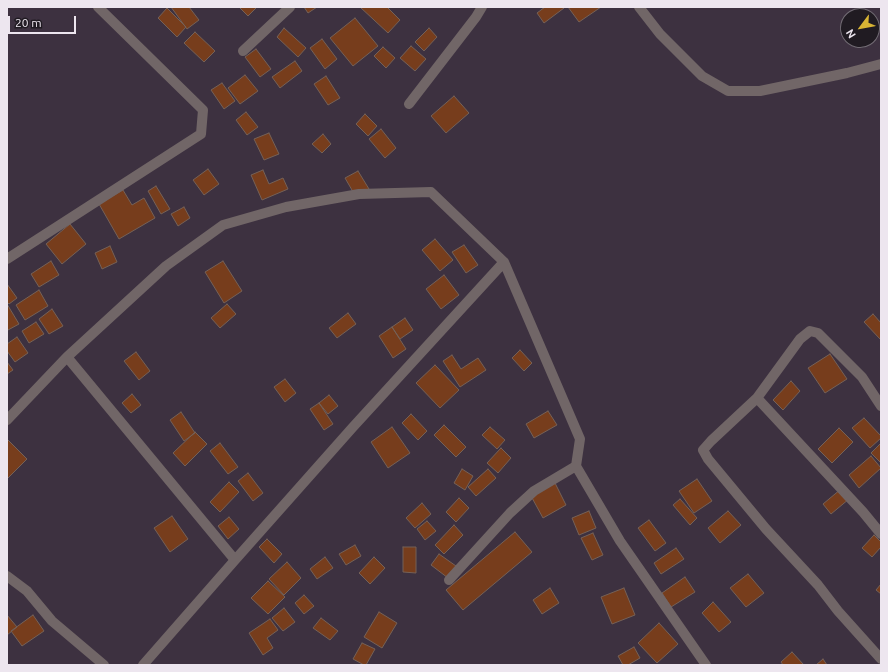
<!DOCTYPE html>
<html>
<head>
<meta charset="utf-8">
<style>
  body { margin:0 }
  #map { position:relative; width:888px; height:672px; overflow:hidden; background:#3d3140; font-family:Ubuntu,sans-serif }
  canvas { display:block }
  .frame { position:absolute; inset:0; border:8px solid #ede6ef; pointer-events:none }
  .north { position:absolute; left:840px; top:8px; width:40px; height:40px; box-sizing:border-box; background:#201b22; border:1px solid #726c74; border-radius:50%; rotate:238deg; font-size:11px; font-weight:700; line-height:16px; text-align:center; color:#ede6ef }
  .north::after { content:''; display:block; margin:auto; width:14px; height:18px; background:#d8b434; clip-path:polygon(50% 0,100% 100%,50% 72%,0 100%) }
  .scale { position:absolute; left:8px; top:16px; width:68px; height:18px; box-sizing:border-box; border:2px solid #ede6ef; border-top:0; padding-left:5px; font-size:12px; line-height:14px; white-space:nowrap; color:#ede6ef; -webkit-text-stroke:3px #201b22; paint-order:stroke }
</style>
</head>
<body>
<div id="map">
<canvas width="888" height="672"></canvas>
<div class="frame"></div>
<div class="north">N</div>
<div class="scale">20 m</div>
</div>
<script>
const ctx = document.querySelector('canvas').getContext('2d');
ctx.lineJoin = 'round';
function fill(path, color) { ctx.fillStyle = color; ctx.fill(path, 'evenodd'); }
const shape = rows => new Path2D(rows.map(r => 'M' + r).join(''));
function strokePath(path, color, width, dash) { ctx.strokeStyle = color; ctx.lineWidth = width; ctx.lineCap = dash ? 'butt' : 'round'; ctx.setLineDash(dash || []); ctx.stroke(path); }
const building = shape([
  [171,7,189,7,199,20,187,29,171,7],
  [239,7,256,7,256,8,248,16,239,7],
  [304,7,317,7,308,13,304,7],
  [360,7,387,7,400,20,388,33,360,7],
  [545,7,563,7,564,8,544,23,537,13,545,7],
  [568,7,601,7,579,22,568,7],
  [167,8,186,27,177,37,158,18,167,8],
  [355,18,378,46,353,66,330,38,355,18],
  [284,28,306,48,298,57,277,37,284,28],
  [429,28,437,37,424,51,415,42,429,28],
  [195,32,215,51,204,62,184,43,195,32],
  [322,39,337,59,325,69,310,48,322,39],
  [411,46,426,59,415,71,400,58,411,46],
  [383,47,395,58,386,68,374,56,383,47],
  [256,49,271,69,260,77,245,57,256,49],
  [295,61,302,71,280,88,272,77,295,61],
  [245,75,258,91,240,104,228,88,245,75],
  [326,76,340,98,328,105,314,84,326,76],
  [222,83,235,101,224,109,211,90,222,83],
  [454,96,469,113,446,133,431,116,454,96],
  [246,112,258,127,247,135,236,120,246,112],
  [365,114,377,126,368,136,356,124,365,114],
  [381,129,396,148,385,158,369,139,381,129],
  [269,133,279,154,264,160,254,139,269,133],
  [323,134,331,144,322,153,312,144,323,134],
  [208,169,219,184,204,195,193,180,208,169],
  [263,170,269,184,283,178,288,189,262,200,251,175,263,170],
  [358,171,369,189,356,197,345,178,358,171],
  [156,186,170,209,161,214,148,191,156,186],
  [123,190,132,205,144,198,155,218,119,239,99,204,123,190],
  [184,207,190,218,178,226,171,214,184,207],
  [70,224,86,244,62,264,46,244,70,224],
  [435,239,453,260,440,271,422,250,435,239],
  [464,245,478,265,466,273,452,252,464,245],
  [110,246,117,262,102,269,95,253,110,246],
  [51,261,59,275,39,287,31,274,51,261],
  [223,261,242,291,224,303,205,272,223,261],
  [444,275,459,295,441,309,426,289,444,275],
  [7,284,17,298,9,304,7,302,7,284],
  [39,290,48,306,25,320,16,305,39,290],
  [7,304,19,324,8,330,7,328,7,304],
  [227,304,236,314,220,328,211,318,227,304],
  [52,309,63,326,49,334,39,319,52,309],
  [348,313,356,324,337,338,329,328,348,313],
  [873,314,881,323,881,338,880,339,864,322,873,314],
  [405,318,413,330,400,339,392,327,405,318],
  [36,322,44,334,29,343,22,331,36,322],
  [392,327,406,349,393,358,379,336,392,327],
  [17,337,28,353,15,362,7,351,7,344,17,337],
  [520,350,532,363,524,371,512,358,520,350],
  [136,352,150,371,139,380,124,361,136,352],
  [830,354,847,379,825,393,808,368,830,354],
  [452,355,461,369,478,358,486,370,460,387,443,361,452,355],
  [7,362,13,370,7,374,7,362],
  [435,365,459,390,440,408,416,383,435,365],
  [285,379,296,393,285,402,274,387,285,379],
  [791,381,800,391,783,410,773,400,791,381],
  [132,394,141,405,131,413,122,403,132,394],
  [329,395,338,406,328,414,319,403,329,395],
  [319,403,333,424,324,430,310,409,319,403],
  [548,411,557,425,534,438,526,424,548,411],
  [181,412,195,433,184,441,170,420,181,412],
  [411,414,427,431,418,440,402,423,411,414],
  [864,418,881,436,881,438,870,448,852,428,864,418],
  [444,425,466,447,456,457,434,435,444,425],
  [392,427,410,453,388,468,371,442,392,427],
  [490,427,505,440,497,449,482,435,490,427],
  [839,428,853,442,832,463,818,449,839,428],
  [195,432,207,444,185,466,173,453,195,432],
  [7,439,27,459,7,479,7,439],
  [220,443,238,467,228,474,210,451,220,443],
  [881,443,881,463,871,453,881,443],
  [501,448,511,458,498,473,487,463,501,448],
  [871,456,881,468,859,488,849,475,871,456],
  [462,469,473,476,465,490,454,483,462,469],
  [488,469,496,478,476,496,468,487,488,469],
  [248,473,263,493,253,501,238,481,248,473],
  [697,479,712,501,694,513,679,491,697,479],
  [229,482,239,492,220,512,210,502,229,482],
  [555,483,566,505,543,518,531,496,555,483],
  [841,489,849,499,831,514,823,504,841,489],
  [459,498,469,508,456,522,446,512,459,498],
  [680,499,697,518,690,525,673,505,680,499],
  [422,503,431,514,415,528,406,518,422,503],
  [589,511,596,528,579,535,572,518,589,511],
  [728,511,741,525,720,543,708,528,728,511],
  [172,516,188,539,170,552,154,528,172,516],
  [229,517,239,529,228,539,218,526,229,517],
  [649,520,666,543,655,551,638,528,649,520],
  [427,521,436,531,425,540,417,529,427,521],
  [454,525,463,535,444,554,435,545,454,525],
  [515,532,532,552,463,610,446,590,515,532],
  [593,533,603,555,592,560,581,538,593,533],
  [874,535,881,542,881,547,872,557,862,548,874,535],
  [267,539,282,554,274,563,259,547,267,539],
  [355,545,361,556,346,565,339,554,355,545],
  [403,547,416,547,416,573,403,572,403,547],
  [676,548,684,559,661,574,654,563,676,548],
  [439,554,456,566,448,578,431,565,439,554],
  [325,557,333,568,317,579,310,569,325,557],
  [374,557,385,568,370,584,359,573,374,557],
  [287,562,301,578,284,595,269,579,287,562],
  [748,574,764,593,746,607,730,588,748,574],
  [685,577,695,592,671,607,662,593,685,577],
  [268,581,285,597,268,614,251,598,268,581],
  [881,584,881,594,876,590,881,584],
  [550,588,559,603,542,614,533,600,550,588],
  [624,588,635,615,612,624,601,597,624,588],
  [304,595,314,606,304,614,295,603,304,595],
  [713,602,731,622,719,632,702,613,713,602],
  [284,608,295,622,283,631,272,618,284,608],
  [379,612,397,623,382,648,364,637,379,612],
  [7,615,17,627,7,635,7,615],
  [33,615,44,631,22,646,11,631,33,615],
  [321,618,338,631,330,640,313,628,321,618],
  [270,619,278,630,267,638,273,648,263,655,249,633,270,619],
  [659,623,678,644,657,663,638,643,659,623],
  [362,643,375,649,366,665,364,665,353,659,362,643],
  [634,647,640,658,628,665,623,665,618,656,634,647],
  [792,652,804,665,783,665,781,662,792,652],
  [823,659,827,665,816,665,823,659]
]);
fill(building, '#773d1c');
strokePath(building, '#756157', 1);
strokePath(shape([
  [639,7,660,34,702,76,728,91,760,91,847,73,881,64],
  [243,51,290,7],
  [409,104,476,17,482,7],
  [7,259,201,134,203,110,98,7],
  [67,357,235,560],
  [757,398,863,512,881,534],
  [881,406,862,377,818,333,810,331,800,339,757,398,711,441,703,450,708,459,766,529,818,585,838,611,881,659],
  [7,420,67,357,166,266,223,225,286,207,359,194,431,192,504,262,580,439,576,466,534,491,510,513,449,580],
  [576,466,620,541,706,665],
  [7,576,27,591,52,621,104,665],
  [143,665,235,560,353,427,504,262]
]), '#716667', 10);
</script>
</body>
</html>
